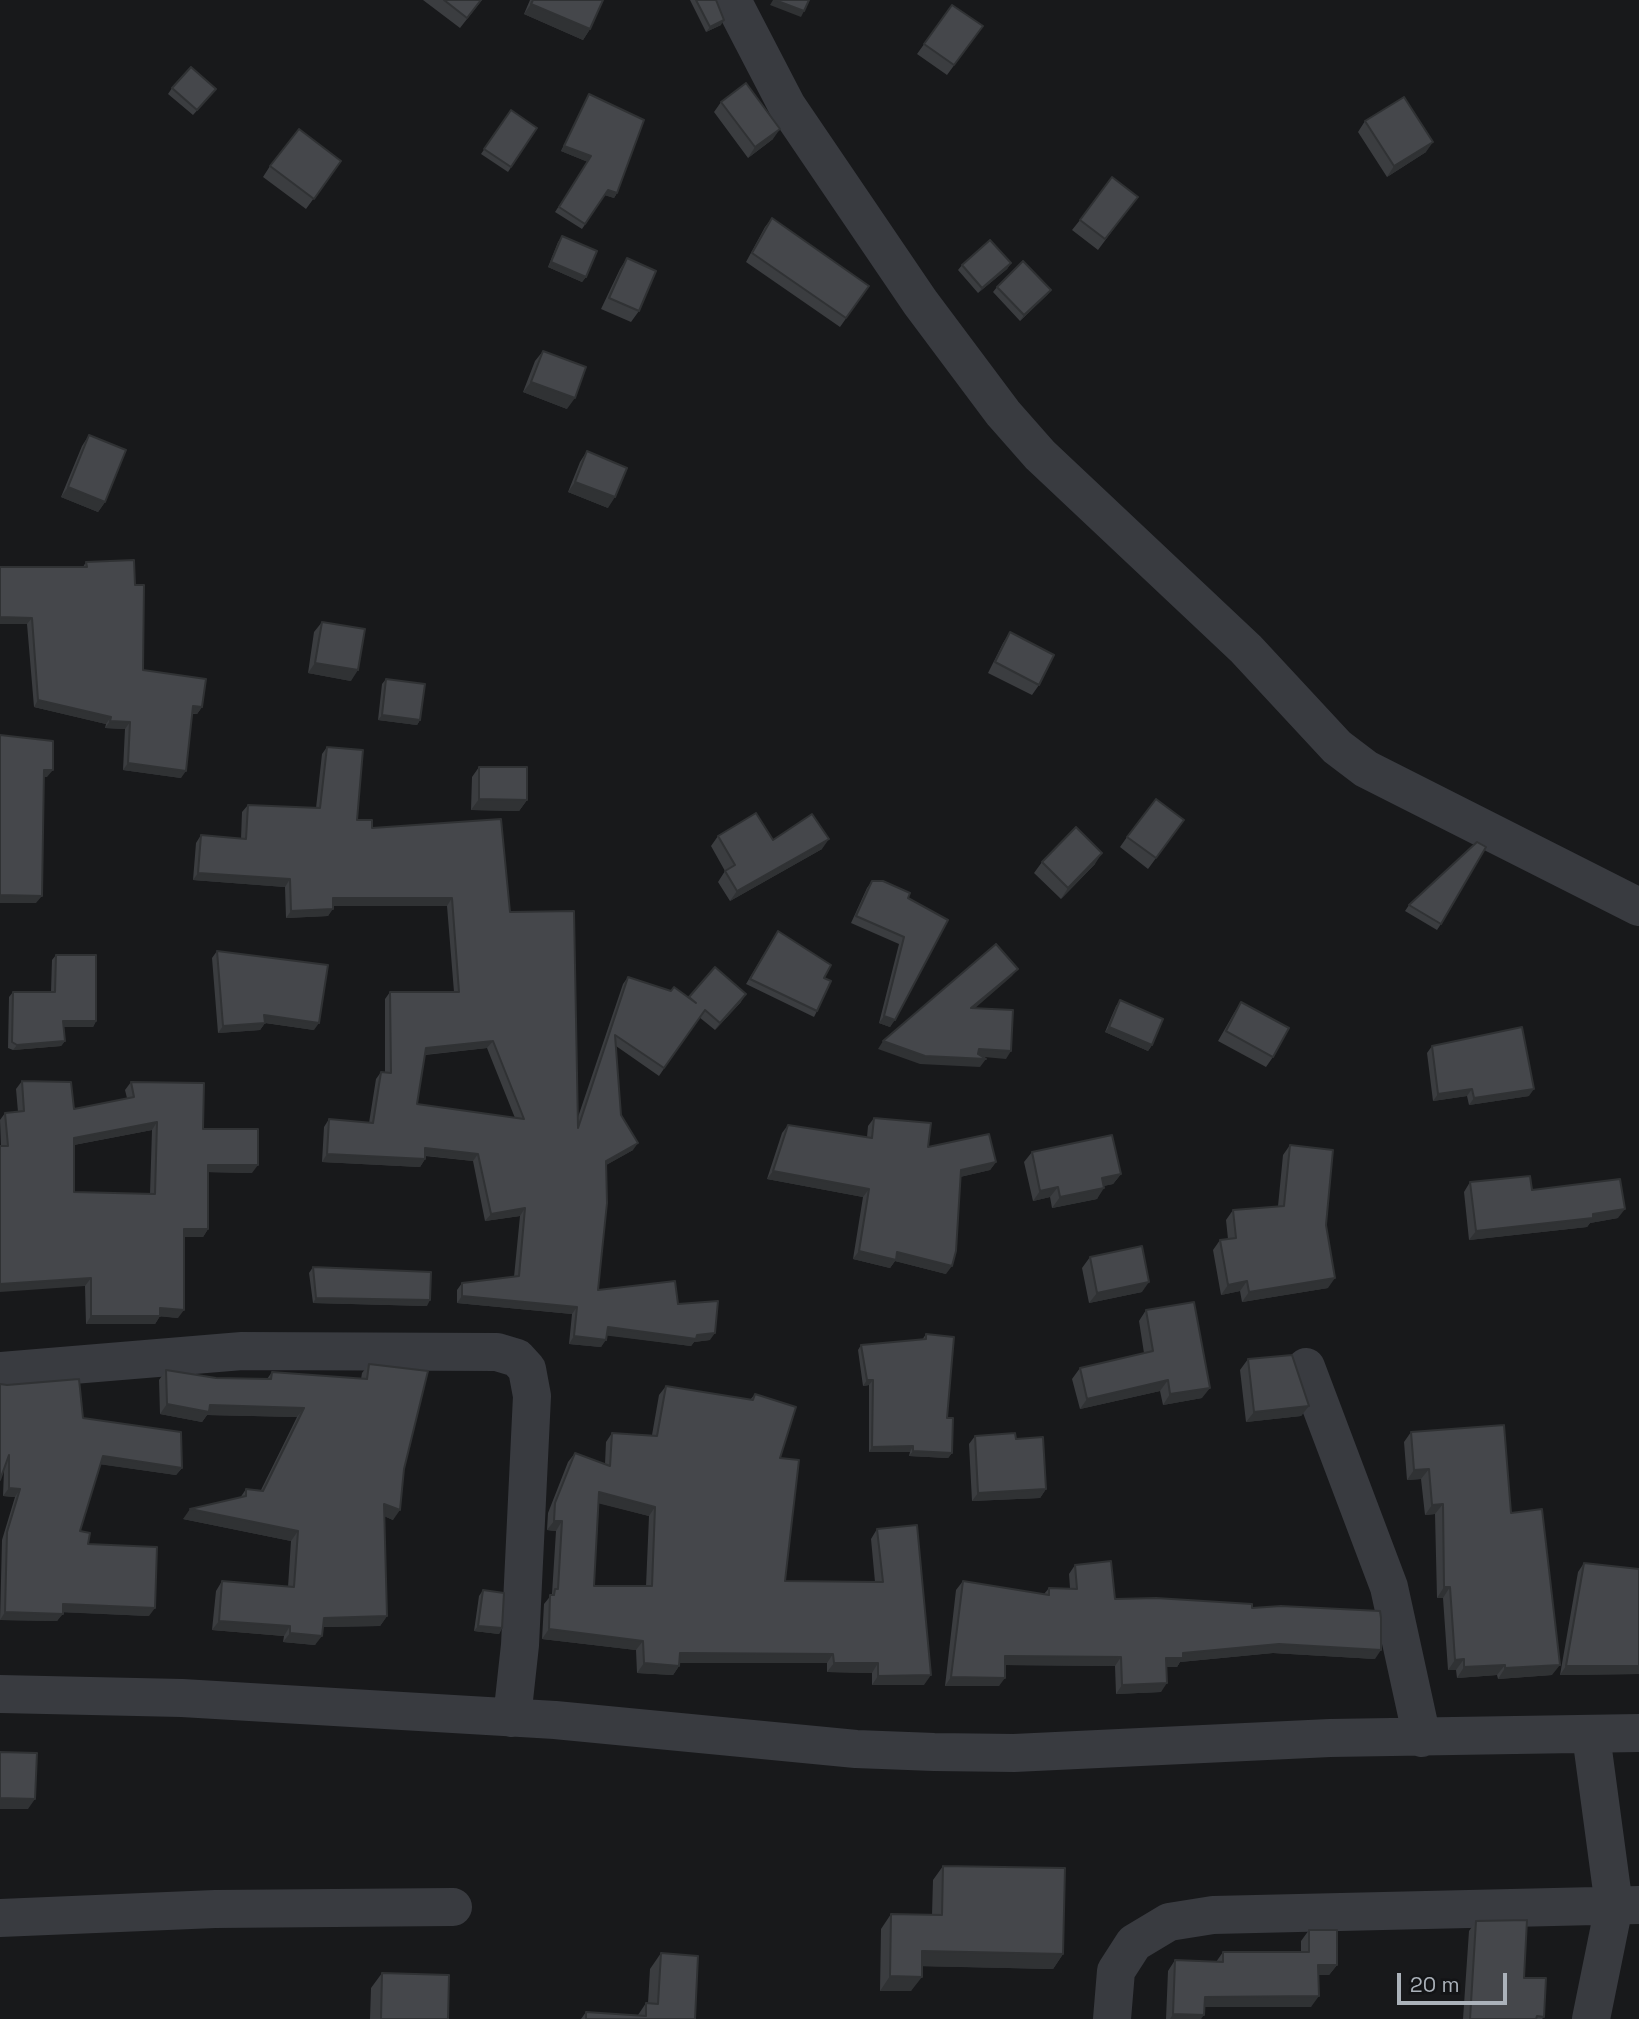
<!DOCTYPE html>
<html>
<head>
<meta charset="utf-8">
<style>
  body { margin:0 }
  #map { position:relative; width:1639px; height:2019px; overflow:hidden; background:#18191b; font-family:"Space Grotesk",sans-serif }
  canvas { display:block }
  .scale { position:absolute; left:1397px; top:1973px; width:110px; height:32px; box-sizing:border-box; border:4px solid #abb2ba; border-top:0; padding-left:9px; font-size:21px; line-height:24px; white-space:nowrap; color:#abb2ba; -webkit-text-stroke:5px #131416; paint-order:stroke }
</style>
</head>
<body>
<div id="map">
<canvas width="1639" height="2019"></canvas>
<div class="scale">20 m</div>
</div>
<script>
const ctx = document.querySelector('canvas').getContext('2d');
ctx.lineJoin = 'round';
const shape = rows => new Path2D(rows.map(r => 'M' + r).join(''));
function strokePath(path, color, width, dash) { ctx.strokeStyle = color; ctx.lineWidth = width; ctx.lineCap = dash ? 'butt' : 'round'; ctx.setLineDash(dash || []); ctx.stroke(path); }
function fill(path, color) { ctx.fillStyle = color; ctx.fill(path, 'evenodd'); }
strokePath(shape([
  [732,0,787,106,920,302,1003,413,1040,455,1246,649,1337,747,1366,769,1639,907],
  [1306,1367,1389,1587,1422,1738],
  [0,1371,242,1351,497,1352,517,1358,527,1369,532,1396,520,1645,512,1718],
  [0,1694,182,1698,555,1720,856,1749,934,1752,1014,1753,1330,1738,1639,1733],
  [0,1918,215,1909,453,1907],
  [1112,2019,1116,1971,1134,1943,1169,1922,1213,1915,1639,1905],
  [1591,2019,1614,1906,1591,1735]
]), '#393b40', 38);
fill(shape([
  [423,0,482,0,460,28],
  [530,0,603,0,590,29,583,40,524,14],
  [690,0,716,0,721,25,706,32],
  [952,5,983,26,947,75,917,54],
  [172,88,212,94,193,115,168,94],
  [589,94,617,193,614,198,605,195,582,229,555,212,588,162,561,151,586,100],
  [721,102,773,139,748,158,714,112],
  [511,110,537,128,508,172,481,154],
  [1365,121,1426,152,1387,177,1358,132],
  [341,161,306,209,263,177,270,166],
  [1130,207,1098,250,1072,230,1080,220],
  [772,218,869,286,840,327,746,262,765,227],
  [562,236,586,277,582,282,548,267,558,242],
  [627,258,639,311,631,322,601,309,620,269],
  [1011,263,1007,269,978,293,958,270,962,265],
  [997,287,1051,290,1047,295,1020,321,993,292],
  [543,351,567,409,523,392,535,361],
  [89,435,105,502,98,512,61,497,82,446],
  [587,451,608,508,568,492,580,462],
  [86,562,135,585,143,670,202,707,197,714,192,714,181,778,123,770,125,729,105,728,106,724,34,707,27,624,0,624,83,567],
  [322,622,351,681,308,673,314,632],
  [1010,632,1039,685,1032,695,988,673,1003,643],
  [386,679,420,720,417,725,378,720,382,684],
  [327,747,357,820,372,828,510,912,577,1120,623,984,628,977,689,997,741,1002,715,1030,699,1017,659,1076,616,1046,621,1115,633,1150,606,1165,598,1290,678,1304,710,1340,694,1342,691,1346,607,1335,601,1347,569,1344,572,1314,457,1303,457,1290,462,1283,514,1277,520,1216,485,1221,473,1161,425,1156,425,1159,420,1167,322,1162,324,1127,329,1119,369,1123,376,1079,381,1072,385,1072,385,999,390,992,454,992,447,906,333,906,328,916,286,918,285,887,193,880,196,843,201,835,241,839,242,812,248,805,316,808,322,754],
  [487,1048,515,1118,417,1104,425,1055],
  [479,767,527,800,519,811,471,810,472,777],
  [1184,820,1148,869,1120,847,1127,837],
  [718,836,773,840,822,849,730,901,718,882,725,871,711,846],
  [1042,862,1095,864,1061,899,1034,873],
  [872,881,948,920,890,1027,879,1023,899,944,851,923,867,888],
  [1409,905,1441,924,1437,930,1405,911],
  [774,937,824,978,817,1011,814,1017,746,984],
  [217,951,314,1030,265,1023,260,1030,218,1033,212,958],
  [56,955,96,1021,93,1027,64,1027,65,1041,61,1046,13,1050,8,1048,9,997,13,992,51,992,52,960],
  [1120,1000,1152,1045,1148,1051,1105,1032,1116,1006],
  [1241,1002,1273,1057,1266,1067,1218,1041,1234,1013],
  [1432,1046,1529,1096,1469,1105,1467,1096,1433,1101,1427,1053],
  [22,1081,74,1109,127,1098,125,1090,131,1082,203,1129,252,1173,208,1172,208,1229,203,1237,184,1237,178,1318,160,1316,155,1324,86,1324,85,1286,1,1146,0,1120,5,1113,18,1112,16,1089],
  [152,1130,150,1194,74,1192,74,1145],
  [874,1118,928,1147,996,1162,990,1170,960,1177,946,1274,895,1261,890,1268,853,1259,863,1197,767,1179,782,1133,788,1125,867,1137,868,1126],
  [1290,1145,1326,1225,1328,1288,1242,1302,1240,1291,1221,1295,1213,1250,1220,1240,1228,1239,1226,1220,1233,1210,1278,1206,1283,1155],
  [1032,1152,1121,1174,1113,1184,1103,1186,1097,1199,1052,1208,1050,1197,1033,1201,1024,1162],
  [1470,1182,1532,1190,1618,1218,1590,1223,1587,1227,1469,1240,1464,1192],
  [1090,1257,1142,1292,1089,1303,1082,1268],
  [313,1267,427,1306,313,1303,309,1273],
  [1146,1310,1202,1398,1163,1405,1160,1391,1080,1409,1072,1379,1080,1368,1144,1353,1139,1321],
  [926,1334,947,1418,952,1453,948,1458,909,1456,910,1452,869,1452,869,1385,863,1386,858,1350,861,1345,922,1340],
  [1248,1359,1309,1406,1301,1416,1246,1422,1240,1370],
  [369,1364,404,1469,393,1520,384,1516,387,1616,380,1626,323,1627,315,1645,283,1642,284,1636,212,1630,216,1591,222,1581,288,1587,291,1541,183,1519,240,1498,246,1489,261,1490,297,1417,207,1415,202,1422,160,1414,159,1380,166,1370,216,1378,267,1379,272,1372,361,1379,362,1373],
  [0,1384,83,1418,182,1468,176,1475,100,1464,80,1531,88,1544,149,1616,63,1612,57,1621,0,1620,2,1540,15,1497,3,1496,4,1470],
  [666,1386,750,1400,755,1394,780,1458,785,1581,875,1582,871,1539,877,1529,924,1685,872,1685,872,1673,827,1672,827,1663,679,1663,679,1666,673,1675,637,1673,636,1650,542,1639,544,1604,552,1594,556,1531,547,1530,548,1513,568,1462,575,1453,605,1464,606,1442,612,1433,652,1435,659,1395],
  [599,1503,649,1516,646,1586,594,1586],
  [1411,1432,1511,1513,1552,1675,1498,1679,1497,1675,1457,1678,1456,1670,1448,1670,1443,1598,1437,1598,1435,1514,1425,1515,1421,1479,1407,1480,1404,1442],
  [975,1436,1046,1489,1040,1498,972,1501,969,1444],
  [1584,1563,1639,1569,1639,1674,1560,1675,1578,1572],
  [1075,1565,1115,1599,1252,1608,1375,1659,1273,1653,1180,1662,1177,1667,1167,1667,1161,1692,1116,1694,1115,1666,1005,1665,999,1686,945,1686,956,1590,963,1581,1044,1594,1049,1588,1070,1588,1069,1574],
  [483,1590,502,1628,499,1634,474,1631,479,1596],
  [943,1866,1063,1954,1053,1969,922,1966,911,1991,880,1991,881,1929,891,1914,932,1915,933,1880],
  [1476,1921,1524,1978,1544,2017,1542,2019,1463,2019,1469,1931],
  [1309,1930,1337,1965,1329,1975,1318,1975,1311,2007,1204,2007,1201,2019,1166,2019,1168,1971,1175,1960,1216,1962,1223,1952,1301,1952,1301,1941],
  [661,1953,695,2019,581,2019,586,2012,638,2015,646,2003,648,2003,650,1969],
  [382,1973,448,2019,370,2019,371,1988]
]), '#3b3d40');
fill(shape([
  [773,0,775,0,804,11,801,17,770,5],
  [531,4,590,29,583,40,524,14],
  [724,20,721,25,706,32,710,27],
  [780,129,773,139,748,158,755,147],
  [1433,142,1426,152,1387,177,1394,166],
  [564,146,591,156,588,162,561,151],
  [608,190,617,193,614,198,604,195],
  [551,262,586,277,582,282,548,267],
  [1011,263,1007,269,978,293,982,288],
  [1051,290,1047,295,1020,321,1024,315],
  [531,382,575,398,567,409,523,392],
  [575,482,615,497,608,508,568,492],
  [68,487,105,502,98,512,61,497],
  [0,617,32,618,27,624,0,624],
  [315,663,358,670,351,681,308,673],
  [38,700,111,717,106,724,34,707],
  [193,706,202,707,197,714,188,713],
  [382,715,420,720,417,725,378,720],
  [110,721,130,722,125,729,105,728],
  [128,763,186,771,181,778,123,770],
  [44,770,53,770,47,777,39,777],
  [479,799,527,800,519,811,471,810],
  [829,839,822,849,730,901,737,891],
  [1102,853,1095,864,1061,899,1068,888],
  [198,873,290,879,285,887,193,880],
  [0,895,42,896,36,903,0,903],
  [333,898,452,898,447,906,327,906],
  [333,909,328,916,286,918,291,911],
  [1018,969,1012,976,966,1016,971,1008],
  [746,994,741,1002,715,1030,720,1023],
  [264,1015,319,1023,314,1030,259,1022],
  [884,1016,895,1020,890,1027,879,1023],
  [63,1021,96,1021,93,1027,59,1027],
  [265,1023,260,1030,218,1033,223,1026],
  [1109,1027,1152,1045,1148,1051,1105,1032],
  [65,1041,61,1046,13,1050,17,1045],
  [493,1041,487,1048,421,1055,426,1048],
  [883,1041,986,1059,980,1067,920,1064,878,1049],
  [979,1049,1011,1051,1006,1059,973,1056],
  [1472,1089,1467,1096,1433,1101,1438,1094],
  [1534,1089,1529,1096,1469,1105,1474,1098],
  [157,1122,152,1130,68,1146,74,1138],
  [638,1143,633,1150,601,1168,606,1161],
  [425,1148,478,1154,473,1161,420,1155],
  [327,1154,425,1159,420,1167,322,1162],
  [996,1162,990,1170,955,1178,961,1170],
  [208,1165,258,1165,252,1173,202,1172],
  [773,1171,869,1189,863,1197,767,1179],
  [1121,1174,1113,1184,1095,1188,1102,1178],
  [1058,1187,1050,1197,1033,1201,1040,1191],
  [1104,1188,1097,1199,1052,1208,1060,1197],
  [525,1208,520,1216,485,1221,491,1214],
  [1625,1209,1618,1218,1590,1223,1587,1227,1469,1240,1476,1231],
  [184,1229,208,1229,203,1237,178,1237],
  [859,1251,897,1252,952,1266,946,1274,895,1261,890,1268,853,1259],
  [91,1278,85,1286,0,1292,0,1284],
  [1335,1278,1328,1288,1242,1302,1249,1292],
  [1247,1281,1240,1291,1221,1295,1228,1285],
  [1149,1282,1142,1292,1089,1303,1097,1293],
  [462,1296,577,1307,572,1314,457,1303],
  [316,1298,430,1300,427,1306,313,1303],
  [160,1308,184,1310,178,1318,155,1316],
  [91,1316,160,1316,155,1324,86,1324],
  [608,1327,715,1333,710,1340,694,1342,691,1346,602,1335],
  [574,1336,606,1340,601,1347,569,1344],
  [867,1380,873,1380,869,1385,863,1386],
  [1168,1380,1160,1391,1080,1409,1087,1399],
  [1210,1388,1202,1398,1163,1405,1170,1394],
  [167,1404,210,1405,304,1408,297,1417,207,1415,202,1422,160,1414],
  [1309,1406,1301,1416,1246,1422,1254,1412],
  [913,1446,910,1452,869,1452,872,1447],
  [913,1451,952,1453,948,1458,909,1456],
  [103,1456,182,1468,176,1475,98,1464],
  [1429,1469,1421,1479,1407,1480,1414,1470],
  [9,1488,20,1489,15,1497,3,1496],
  [1046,1489,1040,1498,972,1501,978,1493],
  [599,1492,655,1507,649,1516,593,1502],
  [384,1504,400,1510,393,1520,377,1513],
  [1443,1504,1435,1514,1425,1515,1432,1505],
  [190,1509,298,1531,291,1541,183,1519],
  [554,1521,562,1521,556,1531,547,1530],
  [1444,1587,1450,1587,1443,1598,1437,1598],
  [63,1604,155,1608,149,1616,57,1612],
  [5,1612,63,1614,57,1621,0,1620],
  [387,1616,380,1626,317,1627,324,1618],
  [219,1621,290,1626,284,1636,212,1630],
  [478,1626,502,1628,499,1634,474,1631],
  [549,1629,643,1641,636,1650,542,1639],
  [290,1633,322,1636,315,1645,283,1642],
  [1279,1644,1381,1650,1375,1659,1273,1653,1180,1662,1177,1667,1160,1667,1166,1658,1183,1653],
  [680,1653,833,1654,827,1663,674,1663],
  [1005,1656,1121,1657,1115,1666,999,1665],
  [1464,1659,1456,1670,1448,1670,1455,1660],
  [644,1663,679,1666,673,1675,637,1673],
  [834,1663,878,1663,872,1673,827,1672],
  [1505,1665,1497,1675,1457,1678,1464,1667],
  [1560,1665,1552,1675,1498,1679,1505,1668],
  [1566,1666,1639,1666,1639,1674,1560,1675],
  [931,1675,924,1685,872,1685,878,1676],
  [951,1677,1005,1678,999,1686,945,1686],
  [1167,1683,1161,1692,1116,1694,1122,1685],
  [0,1798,35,1799,28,1809,0,1809],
  [922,1951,1063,1954,1053,1969,912,1966],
  [1318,1965,1337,1965,1329,1975,1311,1975],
  [890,1976,922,1977,911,1991,880,1991],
  [1319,1996,1311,2007,1197,2007,1205,1997],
  [1173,2014,1204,2015,1201,2019,1170,2019]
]), '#303234');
const building = shape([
  [444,0,481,0,467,18,444,0],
  [533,0,603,0,590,29,531,4,533,0],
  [696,0,716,0,724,20,710,27,696,0],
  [775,0,809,0,804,11,775,0],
  [952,5,983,26,954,65,924,44,952,5],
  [191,67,216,89,197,110,172,88,191,67],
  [746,83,780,129,755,147,721,102,746,83],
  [589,94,644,120,617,193,608,190,585,224,559,207,591,156,564,146,589,94],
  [1404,97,1433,142,1394,166,1365,121,1404,97],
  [511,110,537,128,511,167,484,149,511,110],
  [299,129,341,161,314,199,270,166,299,129],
  [1112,177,1138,197,1105,239,1080,220,1112,177],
  [772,218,869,286,846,318,752,253,772,218],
  [562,236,597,251,586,277,551,262,562,236],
  [990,240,1011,263,982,288,962,265,990,240],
  [627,258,656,271,639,311,609,298,627,258],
  [1023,261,1051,290,1024,315,997,287,1023,261],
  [543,351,586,367,575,398,531,382,543,351],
  [89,435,126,450,105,502,68,487,89,435],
  [587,451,627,468,615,497,575,482,587,451],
  [134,560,135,585,144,585,143,670,206,679,202,707,193,706,186,771,128,763,130,722,110,721,111,717,38,700,32,618,0,617,0,567,87,567,86,562,134,560],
  [322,622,365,629,358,670,315,663,322,622],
  [1010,632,1054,655,1039,685,995,662,1010,632],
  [386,679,425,684,420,720,382,715,386,679],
  [0,735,53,741,53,770,44,770,42,896,0,895,0,735],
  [327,747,363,750,357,820,372,820,372,828,501,819,510,912,574,911,578,1128,628,977,671,991,674,987,696,1003,689,997,715,967,746,994,720,1023,705,1010,664,1068,615,1035,621,1115,638,1143,606,1161,607,1203,598,1290,675,1281,678,1304,718,1301,715,1333,697,1335,696,1339,608,1327,606,1340,574,1336,577,1307,462,1296,462,1283,519,1276,525,1208,491,1214,478,1154,425,1148,425,1159,327,1154,329,1119,373,1123,381,1072,391,1073,390,992,459,992,452,898,333,898,333,909,291,911,290,879,198,873,201,835,246,839,248,805,320,808,327,747],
  [493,1041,524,1119,417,1104,426,1048,493,1041],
  [479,767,527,767,527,800,479,799,479,767],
  [1156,799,1184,820,1156,858,1127,837,1156,799],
  [756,813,773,840,812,814,829,839,737,891,725,871,735,865,718,836,756,813],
  [1076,827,1102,853,1068,888,1042,862,1076,827],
  [1477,842,1486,847,1441,924,1409,905,1477,842],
  [872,881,883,881,910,893,908,898,948,920,895,1020,884,1016,904,937,856,916,872,881],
  [778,931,831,965,824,978,831,981,817,1011,750,979,778,931],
  [996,944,1018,969,971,1008,1013,1010,1011,1051,979,1049,978,1054,986,1059,925,1056,883,1041,996,944],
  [217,951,328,965,319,1023,264,1015,265,1023,223,1026,217,951],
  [56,955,96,955,96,1021,63,1021,65,1041,17,1045,12,1042,13,992,55,992,56,955],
  [1120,1000,1163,1019,1152,1045,1109,1027,1120,1000],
  [1241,1002,1289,1028,1273,1057,1226,1031,1241,1002],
  [1522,1027,1534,1089,1474,1098,1472,1089,1438,1094,1432,1046,1522,1027],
  [22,1081,71,1082,74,1109,134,1097,131,1082,204,1083,203,1129,258,1129,258,1165,208,1165,208,1229,184,1229,184,1310,160,1308,160,1316,91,1316,91,1278,0,1284,0,1146,8,1146,5,1113,24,1111,22,1081],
  [157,1122,155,1194,74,1192,74,1138,157,1122],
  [874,1118,931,1123,928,1147,989,1134,996,1162,961,1170,956,1251,952,1266,897,1252,896,1260,859,1251,869,1189,773,1171,788,1125,872,1138,874,1118],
  [1112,1135,1121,1174,1102,1178,1104,1188,1060,1197,1058,1187,1040,1191,1032,1152,1112,1135],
  [1290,1145,1333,1150,1326,1225,1335,1278,1249,1292,1247,1281,1228,1285,1220,1240,1236,1238,1233,1210,1284,1206,1290,1145],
  [1530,1176,1532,1190,1620,1179,1625,1209,1593,1214,1593,1218,1476,1231,1470,1182,1530,1176],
  [1142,1246,1149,1282,1097,1293,1090,1257,1142,1246],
  [313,1267,431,1272,430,1300,316,1298,313,1267],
  [1194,1302,1210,1388,1170,1394,1168,1380,1087,1399,1080,1368,1153,1351,1146,1310,1194,1302],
  [926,1334,954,1337,947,1418,953,1418,952,1453,913,1451,913,1446,872,1447,873,1380,867,1380,861,1345,926,1339,926,1334],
  [1292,1355,1309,1406,1254,1412,1248,1359,1292,1355],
  [369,1364,428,1371,404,1469,400,1510,384,1504,387,1616,324,1618,322,1636,290,1633,290,1626,219,1621,222,1581,294,1587,298,1531,190,1509,246,1496,246,1489,263,1491,304,1408,210,1405,209,1412,167,1404,166,1370,216,1378,271,1379,272,1372,367,1379,369,1364],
  [79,1379,83,1418,181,1432,182,1468,103,1456,80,1531,90,1533,88,1544,157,1547,155,1608,63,1604,63,1614,5,1612,7,1532,20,1489,9,1488,9,1455,0,1480,0,1384,7,1385,79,1379],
  [666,1386,753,1400,755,1394,796,1407,780,1458,799,1460,785,1581,883,1582,877,1529,917,1525,931,1675,878,1676,878,1663,834,1663,833,1654,680,1653,679,1666,644,1663,643,1641,549,1629,550,1595,554,1595,555,1589,558,1589,562,1521,554,1521,555,1503,575,1453,610,1466,612,1433,657,1436,666,1386],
  [599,1492,655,1507,652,1586,594,1586,599,1492],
  [1504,1425,1511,1513,1542,1509,1560,1665,1505,1668,1505,1665,1464,1667,1464,1659,1455,1660,1450,1587,1444,1587,1443,1504,1432,1505,1429,1469,1414,1470,1411,1432,1504,1425],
  [1015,1433,1016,1439,1043,1437,1046,1489,978,1493,975,1436,1015,1433],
  [1111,1561,1115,1599,1156,1598,1252,1604,1252,1608,1281,1606,1380,1611,1381,1618,1381,1650,1279,1644,1183,1653,1183,1658,1166,1658,1167,1683,1122,1685,1121,1657,1005,1656,1005,1678,951,1677,963,1581,1049,1595,1049,1588,1077,1589,1075,1565,1111,1561],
  [1584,1563,1639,1569,1639,1666,1566,1666,1584,1563],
  [483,1590,504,1593,502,1628,478,1626,483,1590],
  [0,1752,37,1753,35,1799,0,1798,0,1752],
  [943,1866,1065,1868,1063,1954,922,1951,922,1977,890,1976,891,1914,942,1915,943,1866],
  [1527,1920,1524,1978,1546,1978,1544,2017,1537,2016,1536,2019,1470,2019,1476,1921,1527,1920],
  [1309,1930,1337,1930,1337,1965,1318,1965,1319,1996,1205,1997,1204,2015,1173,2014,1175,1960,1223,1962,1223,1952,1309,1952,1309,1930],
  [661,1953,698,1956,695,2019,586,2019,586,2012,646,2016,646,2003,658,2004,661,1953],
  [382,1973,449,1975,448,2019,381,2019,382,1973]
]);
fill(building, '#45474b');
strokePath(building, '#303234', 2);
</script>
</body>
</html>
